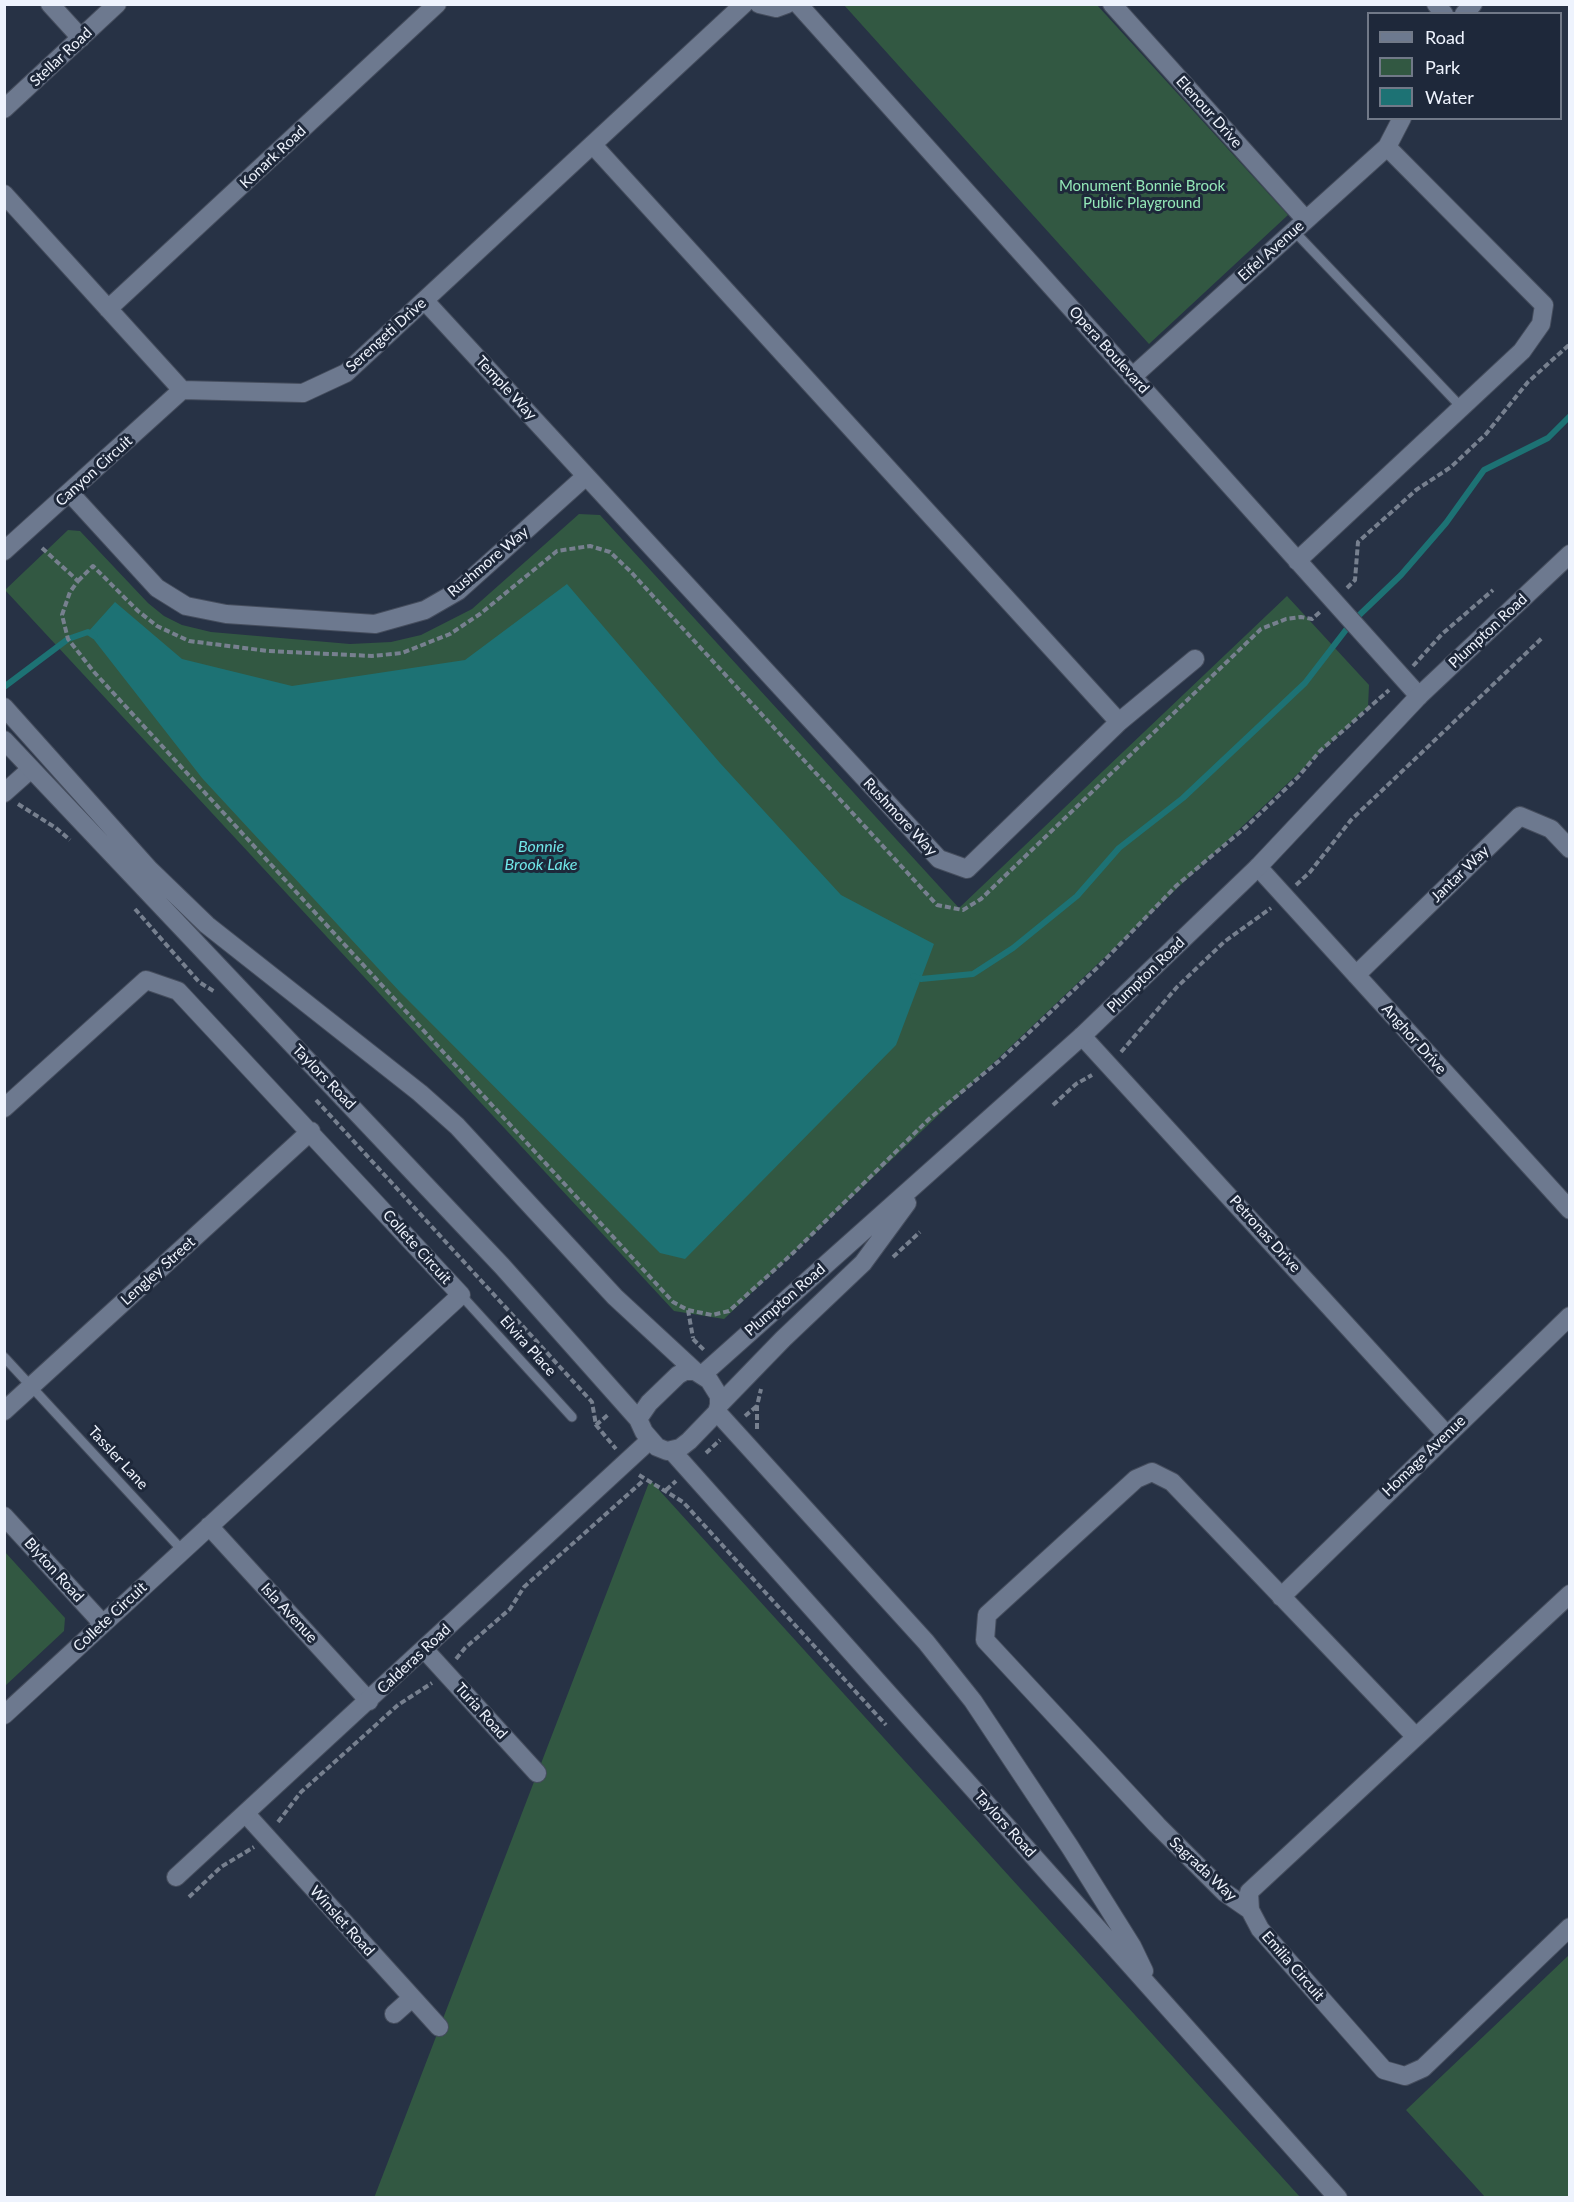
<!DOCTYPE html>
<html>
<head>
<meta charset="utf-8">
<style>
  body { margin:0 }
  #map { position:relative; width:1574px; height:2202px; overflow:hidden; background:#273245; font-family:Lato,sans-serif }
  canvas { display:block }
  .frame { position:absolute; inset:0; border:6px solid #eef3fd; pointer-events:none }
  .legend { position:absolute; left:1367px; top:12px; width:195px; height:108px; box-sizing:border-box; background:#1e283a; border:2px solid #717988; margin:0; padding:8px 10px; list-style:none; font-size:18px; color:#eef3fd }
  .legend li { display:flex; align-items:center; gap:12px; height:30px }
  .legend b { width:30px; border:2px solid #717988 }
</style>
</head>
<body>
<div id="map">
<canvas width="1574" height="2202"></canvas>
<div class="frame"></div>
<ul class="legend">
<li><b style="height:8px;background:#6d798f"></b>Road</li>
<li><b style="height:16px;background:#325842"></b>Park</li>
<li><b style="height:16px;background:#1d7274"></b>Water</li>
</ul>
</div>
<script>
const ctx = document.querySelector('canvas').getContext('2d');
ctx.lineJoin = 'round';
function fill(path, color) { ctx.fillStyle = color; ctx.fill(path, 'evenodd'); }
const shape = rows => new Path2D(rows.map(r => 'M' + r).join(''));
function strokePath(path, color, width, dash) { ctx.strokeStyle = color; ctx.lineWidth = width; ctx.lineCap = dash ? 'butt' : 'round'; ctx.setLineDash(dash || []); ctx.stroke(path); }
function write(font, color, halo, rows, align = 'center') {
  ctx.font = font + ' Lato,sans-serif'; ctx.lineWidth = 6; ctx.setLineDash([]); ctx.textBaseline = 'middle'; ctx.strokeStyle = halo; ctx.fillStyle = color; for (const [text, x, y, turn = 0] of rows) {
    ctx.save(); ctx.translate(x, y); ctx.rotate((+turn || 0) * Math.PI / 180); ctx.textAlign = isNaN(turn) ? turn : align; if (halo) ctx.strokeText(text, 0, 0); ctx.fillText(text, 0, 0); ctx.restore();
  }
}
fill(shape([
  [844,5,1097,5,1288,215,1149,344],
  [579,514,600,515,959,908,1287,596,1369,685,1368,707,724,1319,674,1311,5,590,68,530,80,531,148,603,164,616,182,625,211,632,350,644,391,642,421,635,472,609],
  [650,1480,1300,2197,374,2198],
  [5,1552,65,1618,64,1631,5,1686],
  [1569,1955,1569,2197,1485,2197,1406,2110]
]), '#325842');
fill(shape([
  [567,584,720,763,841,895,934,944,896,1045,685,1259,660,1253,400,992,202,778,88,632,115,602,182,659,292,686,465,660]
]), '#1d7274');
strokePath(shape([
  [4,687,68,639,88,632,94,636],
  [913,976,921,979,973,974,1013,948,1077,896,1119,848,1183,798,1305,683,1352,622,1401,575,1446,523,1484,470,1548,438,1570,416]
]), '#1d7274', 6);
const service = shape([
  [1294,231,1462,408],
  [461,1295,572,1417],
  [4,1357,182,1550]
]);
const minor = shape([
  [50,4,81,38],
  [759,4,776,8,787,4],
  [798,4,1419,696],
  [1112,4,1306,220],
  [1436,4,1444,14],
  [1464,14,1473,4],
  [4,109,117,4],
  [4,194,182,390,303,393,346,373,744,4],
  [425,301,939,859,967,869,1119,722,593,145],
  [108,309,437,4],
  [1132,377,1387,147,1402,118],
  [70,493,157,588,186,606,226,614,375,624,425,610,458,591,586,476],
  [4,551,182,390],
  [1297,561,1522,351,1541,324,1544,305,1387,147],
  [1119,722,1195,659],
  [4,793,31,769],
  [1258,867,1570,1210],
  [1356,975,1520,816,1551,829,1570,849],
  [1082,1036,1446,1434],
  [4,1108,146,980,178,991,461,1295,4,1715],
  [4,1411,311,1131],
  [4,1516,103,1624],
  [209,1526,369,1701],
  [1570,1594,1249,1892,1250,1910,1260,1929,1384,2070,1405,2076,1423,2068,1570,1927],
  [1281,1597,1570,1316],
  [424,1649,537,1773],
  [246,1814,439,2027],
  [1250,1910,1224,1892,1157,1825,985,1640,987,1615,1136,1479,1152,1472,1172,1482,1416,1737],
  [394,2014,412,1998]
]);
const tertiary = shape([
  [4,707,149,869,207,925,420,1093,457,1126,615,1297,695,1371],
  [4,740,502,1266,638,1419],
  [685,1371,695,1371,709,1380,719,1396,719,1405,717,1412,689,1441,680,1448,667,1451,657,1447,644,1432,638,1419,649,1403,678,1375,685,1371],
  [702,1375,1082,1036,1258,867,1419,696,1570,554],
  [719,1405,783,1339,863,1263,907,1203],
  [717,1412,926,1642,973,1701,1070,1847,1132,1946,1144,1971],
  [672,1451,1338,2198],
  [176,1877,650,1440]
]);
strokePath(service, '#454d5d', 11);
strokePath(minor, '#454d5d', 20);
strokePath(tertiary, '#454d5d', 20);
strokePath(shape([
  [42,548,78,581,70,592,62,615,68,639,94,672,673,1302,688,1310,693,1338],
  [78,581,93,566,138,611,157,626,189,641,268,651,372,656,402,653,450,634,480,614,557,551,590,546,610,552,630,571,937,905,963,910,981,899,1261,629,1286,619,1301,617,1312,619,1321,611],
  [1347,588,1355,580,1358,542,1416,490,1451,467,1486,434,1528,382,1570,344],
  [1413,666,1442,634,1493,590],
  [18,804,56,828,70,840],
  [1296,885,1310,872,1351,820,1542,638],
  [135,909,199,982,215,992],
  [1121,1052,1177,987,1224,942,1271,908],
  [316,1100,592,1402,596,1425,616,1449],
  [1053,1105,1076,1084,1092,1075],
  [893,1257,920,1232],
  [688,1310,712,1315,729,1311,793,1253,929,1119,999,1061,1099,966,1176,886,1246,827,1298,777,1320,751,1389,690],
  [693,1339,704,1350],
  [745,1416,757,1406],
  [596,1425,609,1414],
  [757,1429,757,1406,761,1389],
  [706,1453,720,1440],
  [639,1475,683,1502,886,1725],
  [666,1490,676,1481],
  [456,1659,465,1648,510,1609,524,1587,644,1480],
  [278,1822,301,1792,368,1732,398,1705,432,1683],
  [189,1897,221,1867,254,1847]
]), '#77808f', 4, [6, 3]);
strokePath(service, '#6d798f', 9);
strokePath(minor, '#6d798f', 18);
strokePath(tertiary, '#6d798f', 18);
write('15px', '#eef3fd', '#1e283a', [
  ["Stellar Road",61,57,-43],
  ["Elenour Drive",1209,112,48],
  ["Konark Road",273,157,-43],
  ["Eifel Avenue",1271,251,-42],
  ["Serengeti Drive",386,335,-42],
  ["Opera Boulevard",1109,350,48],
  ["Temple Way",506,388,47],
  ["Canyon Circuit",94,471,-42],
  ["Rushmore Way",488,562,-40],
  ["Plumpton Road",1488,631,-43],
  ["Rushmore Way",900,817,47],
  ["Jantar Way",1460,874,-44],
  ["Plumpton Road",1146,975,-44],
  ["Anghor Drive",1414,1039,48],
  ["Taylors Road",324,1077,46],
  ["Petronas Drive",1265,1234,48],
  ["Collete Circuit",417,1247,48],
  ["Lengley Street",158,1271,-42],
  ["Plumpton Road",785,1300,-41],
  ["Elvira Place",528,1346,48],
  ["Homage Avenue",1424,1456,-44],
  ["Tassler Lane",118,1458,47],
  ["Blyton Road",54,1570,48],
  ["Isla Avenue",289,1613,47],
  ["Collete Circuit",110,1617,-43],
  ["Calderas Road",414,1659,-43],
  ["Turia Road",481,1711,48],
  ["Taylors Road",1005,1824,48],
  ["Sagrada Way",1203,1869,43],
  ["Winslet Road",342,1921,48],
  ["Emilia Circuit",1293,1966,49]
]);
write('15px', '#93e7b7', '#1e283a', [
  ["Monument Bonnie Brook",1142,186],
  ["Public Playground",1142,203]
]);
write('italic 16px', '#70e7e9', '#1e283a', [
  ["Bonnie",541,847],
  ["Brook Lake",541,865]
]);
</script>
</body>
</html>
